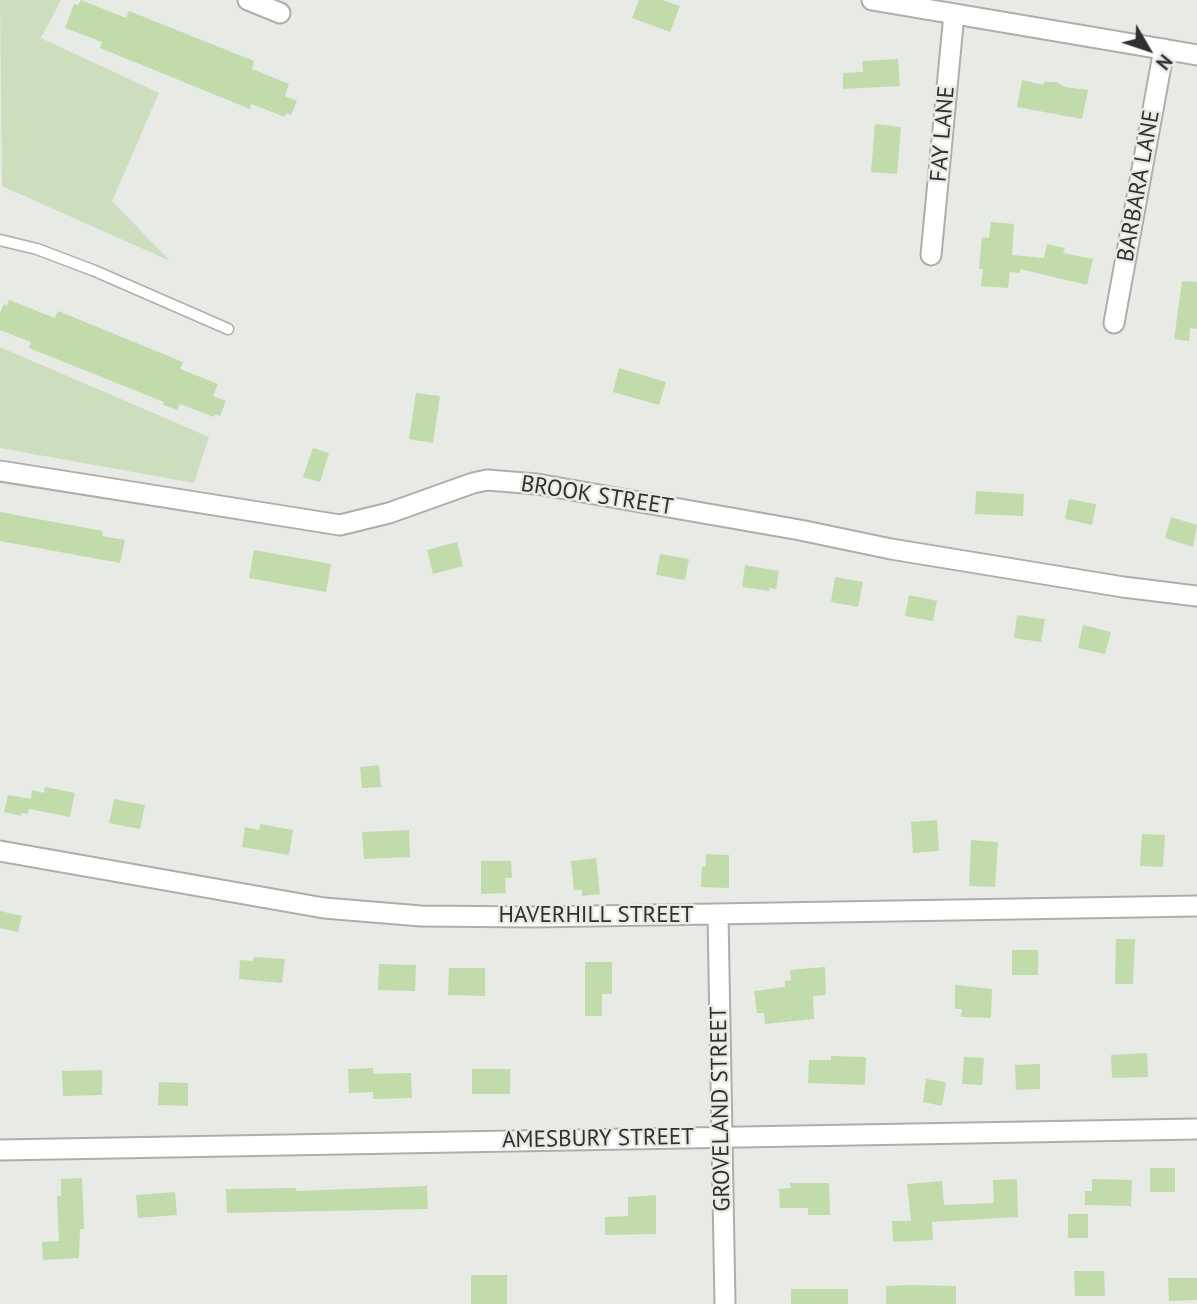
<!DOCTYPE html>
<html>
<head>
<meta charset="utf-8">
<style>
  body { margin:0 }
  #map { position:relative; width:1197px; height:1304px; overflow:hidden; background:#e8ebe5; font-family:"PT Sans",sans-serif }
  canvas { display:block }
  .north { position:absolute; left:1113px; top:14px; width:70px; height:70px; -webkit-text-stroke:5px #e8ebe5; paint-order:stroke; rotate:129deg; font-size:19px; font-weight:700; line-height:28px; text-align:center; color:#30312f }
  .north::after { content:''; display:block; margin:auto; width:24px; height:32px; background:#30312f; clip-path:polygon(50% 0,100% 100%,50% 72%,0 100%) }
</style>
</head>
<body>
<div id="map">
<canvas width="1197" height="1304"></canvas>
<div class="north">N</div>
</div>
<script>
const ctx = document.querySelector('canvas').getContext('2d');
ctx.lineJoin = 'round';
function fill(path, color) { ctx.fillStyle = color; ctx.fill(path, 'evenodd'); }
const shape = rows => new Path2D(rows.map(r => 'M' + r).join(''));
function strokePath(path, color, width, dash) { ctx.strokeStyle = color; ctx.lineWidth = width; ctx.lineCap = dash ? 'butt' : 'round'; ctx.setLineDash(dash || []); ctx.stroke(path); }
function write(font, color, halo, rows, align = 'center') {
  ctx.font = font + ' "PT Sans",sans-serif'; ctx.lineWidth = 5; ctx.setLineDash([]); ctx.textBaseline = 'middle'; ctx.strokeStyle = halo; ctx.fillStyle = color; for (const [text, x, y, turn = 0] of rows) {
    ctx.save(); ctx.translate(x, y); ctx.rotate((+turn || 0) * Math.PI / 180); ctx.textAlign = isNaN(turn) ? turn : align; if (halo) ctx.strokeText(text, 0, 0); ctx.fillText(text, 0, 0); ctx.restore();
  }
}
fill(shape([
  [0,0,61,0,41,38,159,93,112,201,170,261,2,186],
  [0,347,209,437,194,483,0,448]
]), '#cddebf');
fill(shape([
  [81,0,126,18,129,11,254,61,252,69,289,84,285,96,297,101,291,115,286,113,285,117,251,104,250,109,100,48,102,42,65,28,74,4,78,5],
  [639,0,662,0,680,6,670,32,632,18],
  [898,59,900,86,843,89,843,73,863,72,862,61],
  [1022,80,1043,85,1044,82,1056,82,1065,87,1088,90,1082,119,1017,107],
  [875,124,901,127,897,174,871,172],
  [991,222,1014,224,1012,255,1044,258,1047,244,1065,248,1063,253,1093,259,1087,285,1020,269,1020,273,1010,272,1008,288,981,286,983,269,979,269,982,237,989,238],
  [1182,281,1197,282,1197,329,1190,328,1189,341,1174,339],
  [9,300,55,318,58,311,183,362,180,369,218,384,213,396,226,401,220,416,215,414,214,417,180,404,177,410,163,405,164,402,29,348,31,342,0,330,0,313,4,304,7,306],
  [619,368,666,382,659,405,613,392],
  [416,393,440,396,433,443,409,439],
  [313,448,329,453,320,482,303,477],
  [976,491,1024,494,1023,516,975,514],
  [1069,499,1096,504,1092,525,1065,519],
  [0,512,103,531,102,536,125,540,120,563,0,541],
  [1171,517,1197,525,1193,547,1165,538],
  [457,542,463,566,433,574,427,550],
  [254,550,331,564,326,592,249,578],
  [660,554,689,559,685,580,656,575],
  [745,565,779,571,776,589,769,588,769,591,742,587],
  [835,577,863,582,858,607,831,602],
  [909,595,937,601,933,621,905,616],
  [1017,615,1045,619,1041,642,1014,638],
  [1083,625,1111,632,1105,654,1078,648],
  [379,765,381,787,362,788,360,767],
  [45,787,75,793,70,817,29,809,28,814,21,813,21,816,4,812,8,795,31,799,32,790,44,793],
  [114,799,145,805,140,829,109,823],
  [937,820,939,851,913,853,911,822],
  [260,824,293,830,289,855,242,847,245,827,259,830],
  [409,830,410,857,364,859,362,832],
  [1142,834,1165,835,1163,867,1140,866],
  [971,840,998,842,995,887,969,886],
  [706,854,729,855,729,888,701,887,702,867,706,867],
  [596,858,600,894,582,896,582,890,574,890,571,861],
  [481,861,511,861,512,878,505,878,506,893,481,894],
  [0,911,22,916,18,932,0,928],
  [1116,939,1135,939,1133,984,1115,984],
  [1012,950,1038,950,1038,975,1012,975],
  [254,957,285,959,282,983,239,979,240,960,253,961],
  [585,962,612,962,612,994,602,994,602,1016,585,1016],
  [379,964,416,965,415,991,378,990],
  [825,967,826,995,813,996,814,1019,765,1024,764,1013,757,1013,754,991,785,987,785,981,791,980,790,970],
  [449,968,485,968,485,996,448,995],
  [955,985,992,989,991,1018,961,1017,962,1009,955,1009],
  [1147,1053,1148,1077,1112,1078,1111,1055],
  [831,1056,866,1057,865,1085,808,1083,809,1060,831,1060],
  [964,1057,984,1058,982,1085,962,1084],
  [1040,1064,1040,1089,1016,1090,1015,1065],
  [373,1068,373,1074,411,1073,412,1098,373,1099,373,1092,349,1093,348,1069],
  [472,1069,510,1069,510,1094,472,1094],
  [102,1070,102,1095,63,1096,62,1071],
  [926,1079,946,1082,942,1106,923,1102],
  [159,1082,188,1083,188,1106,158,1105],
  [1150,1168,1175,1168,1175,1192,1150,1192],
  [82,1178,84,1229,80,1229,79,1258,43,1260,42,1242,59,1241,57,1196,61,1196,61,1179],
  [1017,1179,1018,1217,932,1222,933,1240,893,1242,892,1221,911,1221,907,1184,942,1181,944,1205,994,1203,993,1180],
  [1092,1179,1132,1180,1131,1206,1085,1205,1085,1191,1092,1191],
  [790,1183,829,1183,830,1215,808,1215,808,1208,780,1208,779,1189,791,1188],
  [427,1186,428,1209,227,1213,226,1189,296,1188,296,1191],
  [175,1192,177,1215,138,1218,136,1195],
  [656,1195,656,1234,605,1235,605,1217,628,1216,628,1197],
  [1068,1214,1088,1214,1088,1238,1068,1238],
  [1074,1271,1104,1271,1105,1296,1075,1296],
  [471,1275,507,1275,507,1304,471,1304],
  [1168,1278,1197,1278,1197,1300,1169,1301],
  [911,1285,956,1286,956,1304,886,1304,886,1286],
  [791,1289,848,1289,848,1304,791,1304]
]), '#c1dbab');
const lane = shape([
  [0,240,37,249,95,271,228,329]
]);
const street = shape([
  [248,0,280,13],
  [872,0,1197,55],
  [931,255,954,14],
  [1114,323,1164,49],
  [0,471,340,525,389,513,473,483,487,480,537,484,800,530,891,549,1123,587,1197,596],
  [0,851,324,908,421,916,533,917,1197,906],
  [718,915,725,1304],
  [0,1150,1197,1129]
]);
strokePath(lane, '#acafa9', 13);
strokePath(street, '#acafa9', 23);
strokePath(lane, '#fff', 10);
strokePath(street, '#fff', 19);
write('23px', '#30312f', '#e8ebe5', [
  ["FAY LANE",943,134,-85],
  ["BARBARA LANE",1139,186,-80],
  ["BROOK STREET",597,496,9],
  ["HAVERHILL STREET",596,915],
  ["GROVELAND STREET",721,1109,-91],
  ["AMESBURY STREET",598,1139,-1]
]);
</script>
</body>
</html>
